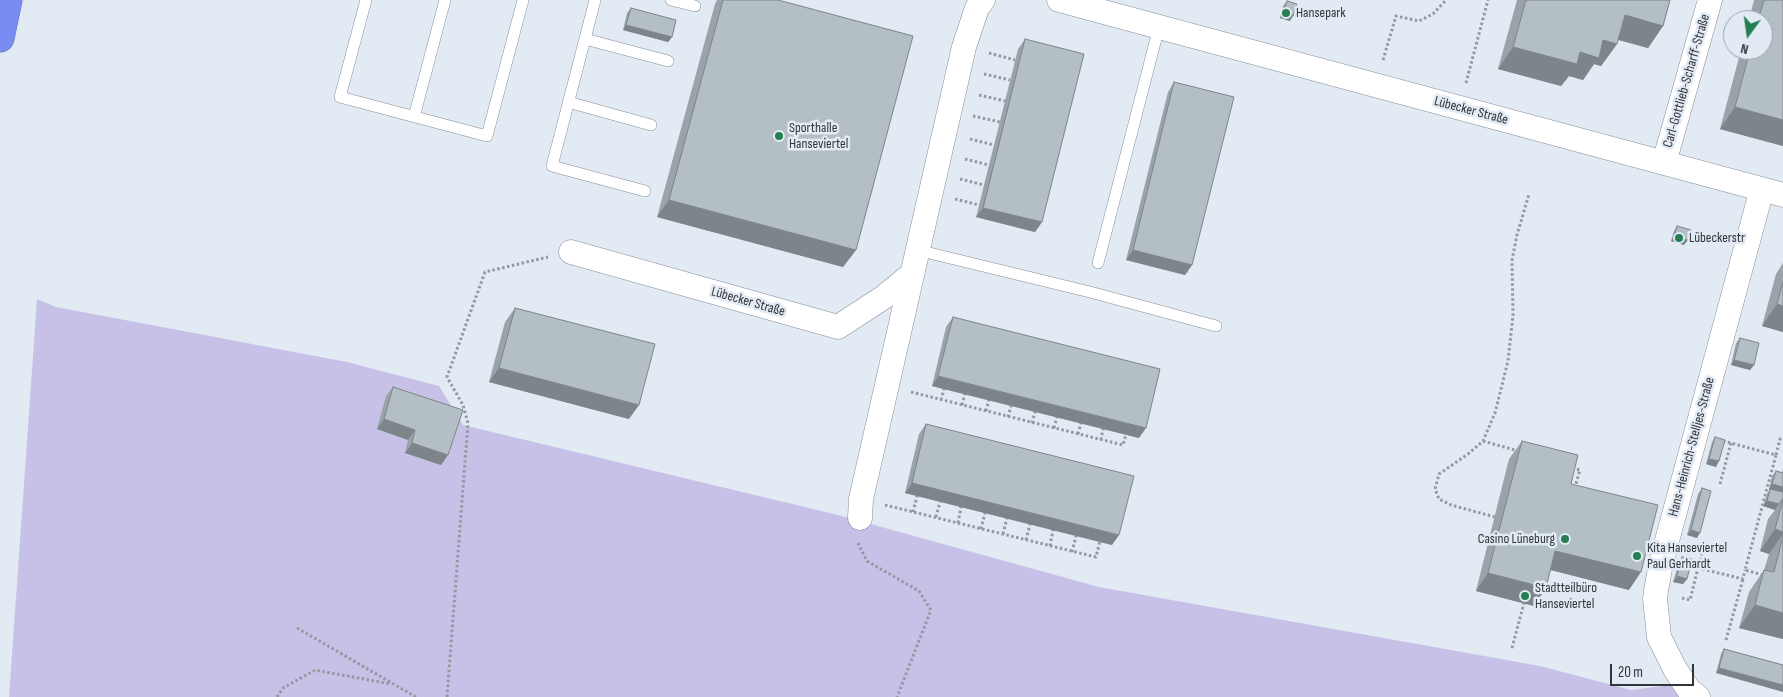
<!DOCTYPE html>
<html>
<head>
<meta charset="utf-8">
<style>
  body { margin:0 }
  #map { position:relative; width:1783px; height:697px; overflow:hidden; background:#e2eaf4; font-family:"Sofia Sans Condensed",sans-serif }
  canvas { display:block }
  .north { position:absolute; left:1723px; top:10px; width:50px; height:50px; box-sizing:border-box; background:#e2eaf4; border:1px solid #9ca2a9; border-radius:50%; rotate:194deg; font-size:14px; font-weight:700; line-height:20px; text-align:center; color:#323539 }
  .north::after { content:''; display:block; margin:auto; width:18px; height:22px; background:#267e53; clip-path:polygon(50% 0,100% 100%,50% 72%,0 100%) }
  .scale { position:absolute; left:1610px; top:664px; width:84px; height:22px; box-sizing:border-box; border:2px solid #323539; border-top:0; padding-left:6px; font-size:15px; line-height:18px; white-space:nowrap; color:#323539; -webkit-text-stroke:4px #e2eaf4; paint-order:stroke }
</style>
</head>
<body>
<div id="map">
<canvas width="1783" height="697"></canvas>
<div class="north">N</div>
<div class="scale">20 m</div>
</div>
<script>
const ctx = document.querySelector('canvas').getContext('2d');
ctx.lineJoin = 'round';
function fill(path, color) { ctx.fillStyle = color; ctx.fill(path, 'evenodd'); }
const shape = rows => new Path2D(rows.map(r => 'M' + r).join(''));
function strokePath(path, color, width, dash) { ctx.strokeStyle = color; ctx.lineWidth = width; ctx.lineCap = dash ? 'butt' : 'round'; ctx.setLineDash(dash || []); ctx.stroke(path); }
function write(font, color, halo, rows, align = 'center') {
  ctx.font = font + ' "Sofia Sans Condensed",sans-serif'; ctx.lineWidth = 5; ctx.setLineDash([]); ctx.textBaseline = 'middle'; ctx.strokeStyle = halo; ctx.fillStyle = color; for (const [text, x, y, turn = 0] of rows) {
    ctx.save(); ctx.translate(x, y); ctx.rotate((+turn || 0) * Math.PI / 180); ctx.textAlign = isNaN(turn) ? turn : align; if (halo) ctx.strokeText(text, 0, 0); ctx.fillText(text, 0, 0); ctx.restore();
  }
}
fill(shape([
  [37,299,56,307,347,362,439,386,463,425,838,515,1099,587,1540,666,1631,690,1670,685,1683,697,9,697]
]), '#c7c1e8');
const lane = shape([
  [366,0,340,97,487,136,523,0],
  [595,0,552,166,645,191],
  [671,0,695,6],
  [585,39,668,61],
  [568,102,651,125],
  [414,117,445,0],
  [917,250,1090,292,1216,326],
  [1098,263,1159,27]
]);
const street = shape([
  [1059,0,1783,195],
  [1664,163,1710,0],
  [571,252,838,327,884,297,912,274],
  [860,518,861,499,964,47,977,8,983,0],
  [1698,697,1689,690,1675,669,1659,637,1655,599,1656,591,1661,563,1762,189]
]);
const highway = shape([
  [0,38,8,0]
]);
strokePath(lane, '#858d96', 12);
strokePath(street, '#858d96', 25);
strokePath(highway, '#606eb1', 29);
strokePath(shape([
  [989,53,1015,60],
  [1383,60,1396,16,1419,21,1433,14,1446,0],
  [984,74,1010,80],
  [1466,83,1488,0],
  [979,95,1005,101],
  [973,116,1000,122],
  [970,139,994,145],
  [965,159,989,165],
  [960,179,984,185],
  [955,199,979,205],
  [911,392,1123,445,1126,434],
  [941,400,944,389],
  [962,405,965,394],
  [986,411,989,400],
  [1008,417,1011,406],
  [1032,423,1035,412],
  [1054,428,1057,417],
  [1078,434,1081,423],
  [1101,440,1103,429],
  [1483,441,1518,451],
  [1723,441,1776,455,1780,439,1783,440],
  [1572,468,1580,470,1575,487],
  [1720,484,1731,443],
  [885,505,1096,557,1100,541],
  [913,512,917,496],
  [936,517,940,502],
  [1495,517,1451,505,1439,499,1435,489,1439,474,1468,454,1483,441,1495,413,1508,361,1513,315,1512,260,1517,235,1529,194],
  [958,523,961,507],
  [981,529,985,513],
  [1003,534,1007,518],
  [1026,540,1030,524],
  [858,543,867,561,919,591,931,610,897,697],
  [1050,546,1053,530],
  [1072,552,1076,536],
  [1702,553,1698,568,1743,579,1745,570],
  [1763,575,1745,570,1776,455],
  [1682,598,1690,600,1698,568],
  [297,628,416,697],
  [1726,640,1743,579],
  [1512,648,1524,603],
  [277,697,283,688,315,670,391,684],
  [447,697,468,423,463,405,447,377,485,272,548,257]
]), '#9399a0', 3, [2.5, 2.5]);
strokePath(lane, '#fff', 11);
strokePath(street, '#fff', 24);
strokePath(highway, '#788cf1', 28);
fill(shape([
  [717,0,778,0,856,250,843,267,657,217,715,4],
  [1517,0,1670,0,1663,26,1648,48,1618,40,1617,44,1601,66,1594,64,1583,80,1569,76,1561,86,1498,69],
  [1754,0,1783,0,1783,146,1720,129,1741,50,1763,50,1763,20,1749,20],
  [1287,1,1290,21,1280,18,1283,6],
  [631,8,672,37,668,42,623,30,627,13],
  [1025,39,1042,222,1035,232,976,217,1018,49],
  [1174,82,1192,265,1185,275,1126,260,1168,92],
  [1677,226,1684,245,1671,241,1674,231],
  [1783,263,1783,332,1762,326,1776,274],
  [515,308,629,419,489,382,505,322],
  [953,317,1139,438,932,386,946,327],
  [1740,338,1754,365,1750,370,1731,365,1736,343],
  [393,387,441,465,405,453,408,440,377,429,386,396],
  [926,424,1112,545,905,493,919,434],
  [1715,437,1716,467,1706,464,1712,442],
  [1522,441,1629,590,1551,570,1534,606,1476,591,1509,459],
  [1783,469,1783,639,1739,628,1749,592,1764,570,1769,554,1760,551,1768,519,1775,510,1763,506,1767,494,1770,489,1769,489,1772,476,1776,471,1782,472],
  [1702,488,1697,538,1687,535,1698,494],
  [1682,557,1687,579,1683,584,1673,582,1679,562],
  [1724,649,1783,665,1716,673,1721,654]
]), '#9aa3a9');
fill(shape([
  [1283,13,1293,16,1290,21,1280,18],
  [1625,15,1663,26,1648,48,1609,37],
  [626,25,672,37,668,42,623,30],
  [1603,40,1617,44,1601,66,1594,64,1583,80,1569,76,1561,86,1498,69,1513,47,1580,52],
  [1735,107,1783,120,1783,146,1720,129],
  [669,200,856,250,843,267,657,217],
  [983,208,1042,222,1035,232,976,217],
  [1674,236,1688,240,1684,245,1671,241],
  [1133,250,1192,265,1185,275,1126,260],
  [1777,304,1783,306,1783,332,1762,326],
  [1734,360,1754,365,1750,370,1731,365],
  [499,368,639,405,629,419,489,382],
  [938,376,1146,428,1139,438,932,386],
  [384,419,415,430,408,440,377,429],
  [412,443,448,455,441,465,405,453],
  [1709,459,1719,461,1716,467,1706,464],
  [912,483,1119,535,1112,545,905,493],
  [1772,484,1783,487,1783,493,1769,489],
  [1767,501,1779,504,1775,510,1763,506],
  [1775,529,1783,532,1783,534,1769,554,1760,551],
  [1691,530,1700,533,1697,538,1687,535],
  [1555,551,1641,572,1629,590,1543,568],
  [1488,573,1546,588,1534,606,1476,591],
  [1677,576,1687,579,1683,584,1673,582],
  [1755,605,1783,613,1783,639,1739,628],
  [1719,668,1783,685,1783,692,1716,673]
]), '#7d858a');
const building = shape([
  [723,0,778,0,913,36,856,250,669,200,723,0],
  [1526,0,1670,0,1663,26,1625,15,1617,44,1603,40,1599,58,1580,52,1577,64,1513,47,1526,0],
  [1764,0,1783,0,1783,120,1735,107,1750,50,1763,50,1763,20,1758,20,1764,0],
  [1287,1,1297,4,1293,16,1283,13,1287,1],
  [631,8,676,20,672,37,626,25,631,8],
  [1025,39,1084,54,1042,222,983,208,1025,39],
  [1174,82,1234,97,1192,265,1133,250,1174,82],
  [1677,226,1691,230,1688,240,1674,236,1677,226],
  [1783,282,1783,306,1777,304,1783,282],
  [515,308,655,344,639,405,499,368,515,308],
  [953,317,1160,369,1146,428,938,376,953,317],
  [1740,338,1759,343,1754,365,1734,360,1740,338],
  [393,387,463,410,448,455,412,443,415,430,384,419,393,387],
  [926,424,1134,476,1119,535,912,483,926,424],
  [1715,437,1725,440,1719,461,1709,459,1715,437],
  [1522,441,1578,455,1571,484,1658,505,1641,572,1555,551,1546,588,1488,573,1522,441],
  [1776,471,1783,473,1783,487,1772,484,1776,471],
  [1702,488,1711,491,1700,533,1691,530,1702,488],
  [1770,489,1783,492,1783,498,1779,504,1767,501,1770,489],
  [1783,500,1783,532,1775,529,1783,500],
  [1783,536,1783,613,1755,605,1764,570,1774,572,1783,536],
  [1682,557,1692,559,1687,579,1677,576,1682,557],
  [1724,649,1783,665,1783,685,1719,668,1724,649]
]);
fill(building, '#b3bec5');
strokePath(building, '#7d858a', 1);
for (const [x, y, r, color] of [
  [1286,13,5,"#267e53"],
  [779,136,5,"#267e53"],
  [1679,238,5,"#267e53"],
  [1565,539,5,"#267e53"],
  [1637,556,5,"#267e53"],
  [1525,596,5,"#267e53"]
]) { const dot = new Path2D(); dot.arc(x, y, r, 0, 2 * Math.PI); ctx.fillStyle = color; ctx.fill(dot); strokePath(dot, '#e2eaf4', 2); }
write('14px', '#323539', '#e2eaf4', [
  ["Hansepark",1296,13],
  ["Sporthalle",789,128],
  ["Hanseviertel",789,144],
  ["Lübeckerstr",1689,238],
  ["Casino Lüneburg",1555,539,"right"],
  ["Kita Hanseviertel",1647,548],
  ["Paul Gerhardt",1647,564],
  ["Stadtteilbüro",1535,588],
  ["Hanseviertel",1535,604]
], 'left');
write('14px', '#323539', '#e2eaf4', [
  ["Carl-Gottlieb-Scharff-Straße",1687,81,-74],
  ["Lübecker Straße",1471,111,15],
  ["Lübecker Straße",748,302,16],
  ["Hans-Heinrich-Stelljes-Straße",1692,447,-75]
]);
</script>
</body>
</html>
